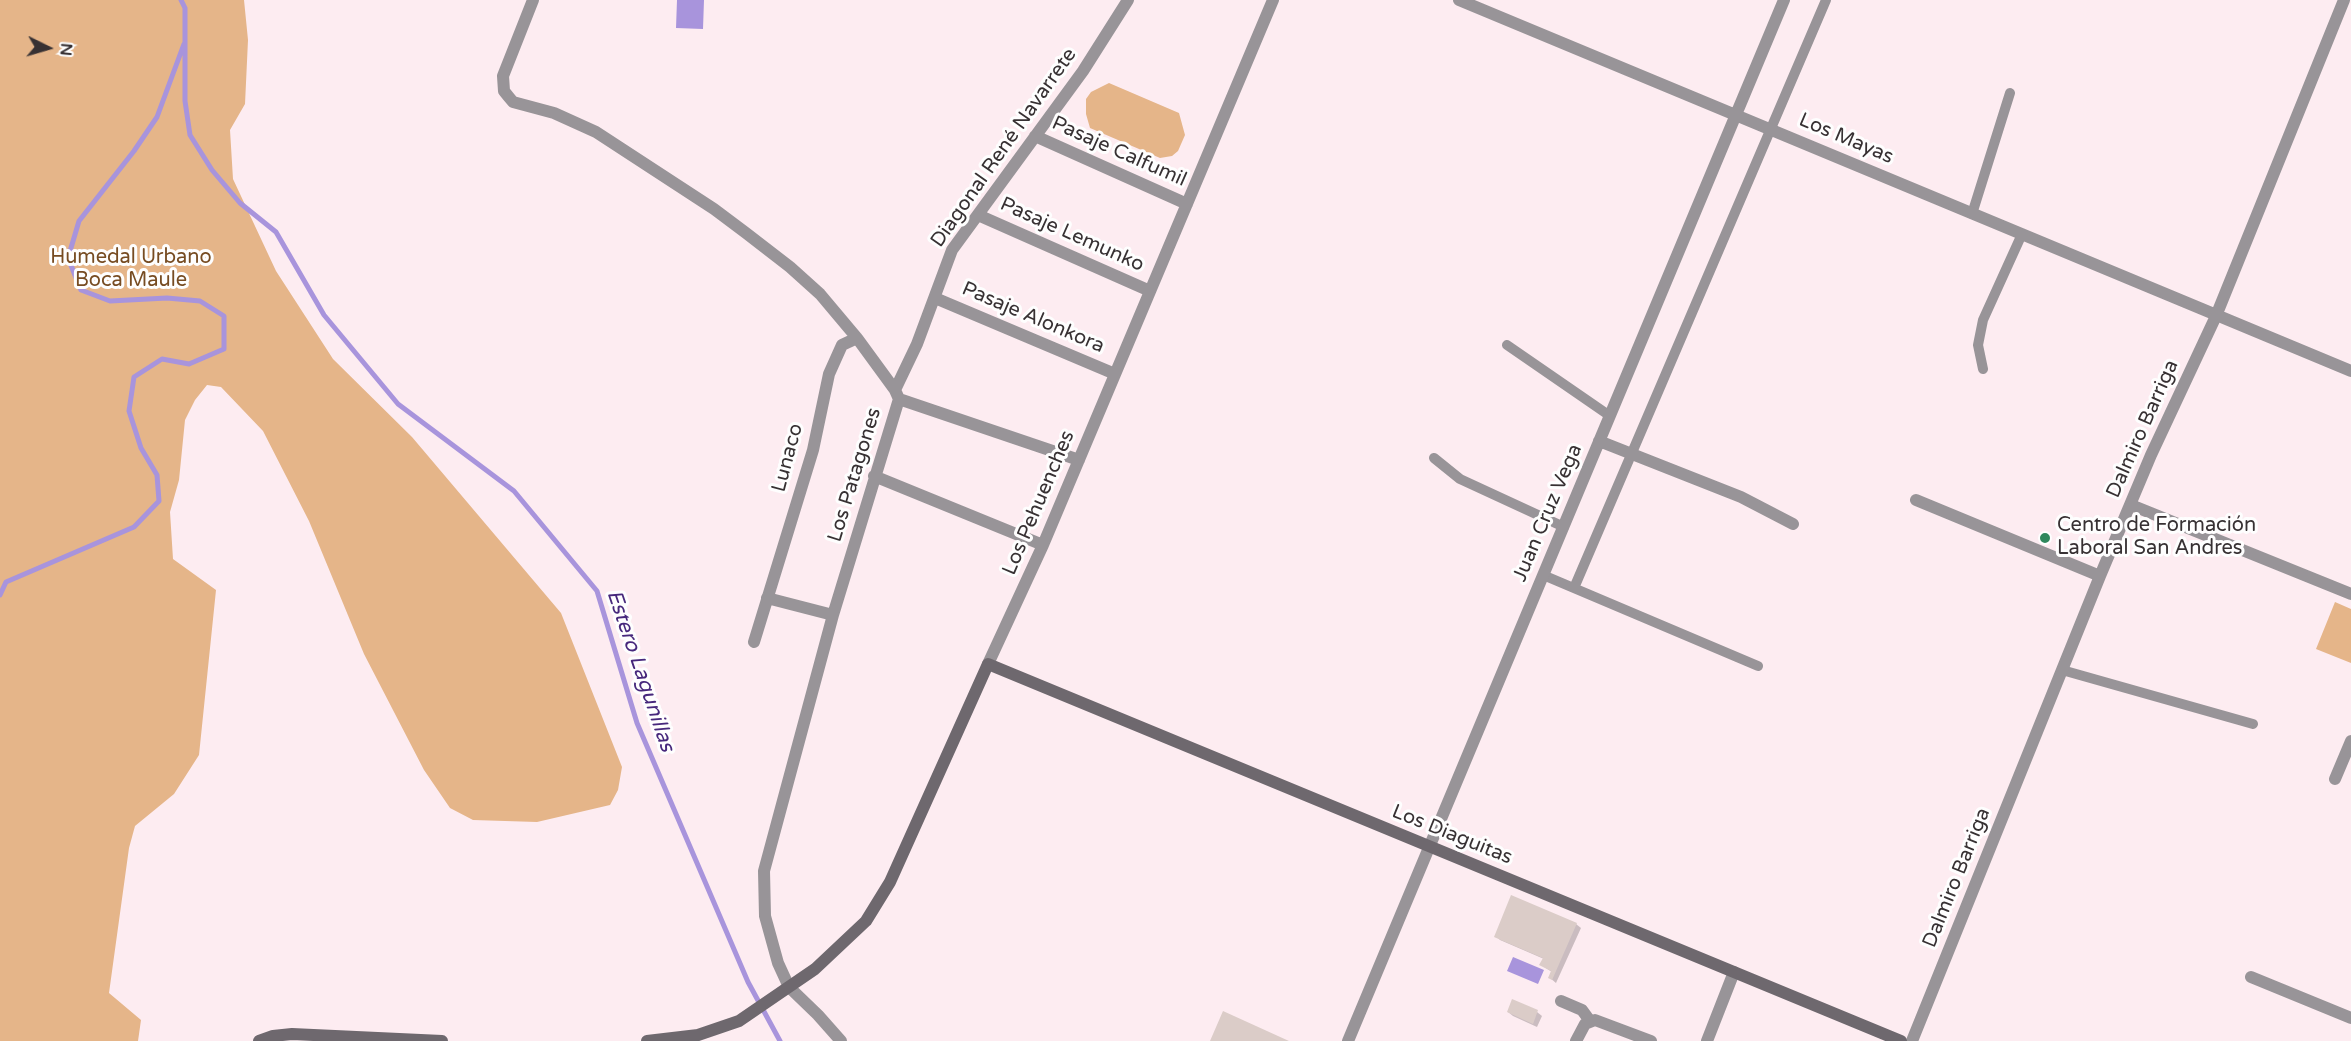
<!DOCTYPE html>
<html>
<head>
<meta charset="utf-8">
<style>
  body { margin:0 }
  #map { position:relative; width:2351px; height:1041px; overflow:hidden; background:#fdecf1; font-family:"Varela Round",sans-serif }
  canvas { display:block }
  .north { position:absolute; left:18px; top:18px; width:60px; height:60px; -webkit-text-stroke:4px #fefefe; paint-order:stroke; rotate:95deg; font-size:16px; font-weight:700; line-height:24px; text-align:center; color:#373133 }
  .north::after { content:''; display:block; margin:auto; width:21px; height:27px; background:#373133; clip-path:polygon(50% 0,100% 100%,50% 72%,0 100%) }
</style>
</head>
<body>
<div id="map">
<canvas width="2351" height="1041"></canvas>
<div class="north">N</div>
</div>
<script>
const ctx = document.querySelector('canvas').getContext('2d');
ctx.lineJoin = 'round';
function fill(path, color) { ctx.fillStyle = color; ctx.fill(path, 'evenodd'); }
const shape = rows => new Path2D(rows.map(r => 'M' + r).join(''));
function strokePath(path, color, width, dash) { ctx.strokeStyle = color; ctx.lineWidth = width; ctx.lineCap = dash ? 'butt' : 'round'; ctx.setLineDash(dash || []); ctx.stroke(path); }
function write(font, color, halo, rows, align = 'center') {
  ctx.font = font + ' "Varela Round",sans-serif'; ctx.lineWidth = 6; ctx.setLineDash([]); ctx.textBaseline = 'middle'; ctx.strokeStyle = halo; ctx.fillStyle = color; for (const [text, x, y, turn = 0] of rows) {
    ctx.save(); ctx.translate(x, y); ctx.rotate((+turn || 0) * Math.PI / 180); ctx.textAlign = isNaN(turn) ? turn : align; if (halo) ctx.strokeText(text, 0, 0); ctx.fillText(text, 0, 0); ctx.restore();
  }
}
fill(shape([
  [0,0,244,0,248,40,245,104,230,130,233,179,276,271,333,359,412,437,561,613,622,767,618,790,610,805,537,822,473,820,450,808,424,770,364,654,309,521,263,431,221,387,207,385,195,400,185,420,179,480,170,512,173,559,216,590,199,755,174,794,135,826,129,848,109,993,141,1020,138,1041,0,1041],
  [1109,83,1179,113,1185,135,1178,151,1172,156,1160,158,1090,128,1086,114,1086,99,1091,92],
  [2335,602,2351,609,2351,663,2316,649]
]), '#e5b589');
fill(shape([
  [677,0,704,0,703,29,676,28],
  [1513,957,1544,970,1538,984,1507,971]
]), '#a894dc');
fill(shape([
  [1576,924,1581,928,1556,983,1550,978,1552,972,1541,965,1544,959,1500,940,1496,936],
  [1508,1012,1537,1012,1542,1016,1537,1027,1513,1016]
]), '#0003');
strokePath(shape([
  [181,0,185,8,185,101,190,135,212,170,240,203,276,232,324,315,398,404,514,491,597,591,637,723,748,982,780,1041],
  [0,595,6,582,134,527,159,501,157,475,141,448,129,411,134,377,162,359,189,364,224,349,224,316,200,301,167,298,110,301,81,290,68,258,79,221,134,151,157,117,184,44]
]), '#a894dc', 5);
fill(shape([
  [1511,895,1577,923,1552,980,1548,978,1551,971,1539,965,1543,958,1494,937],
  [1512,999,1538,1010,1533,1024,1507,1012],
  [1223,1011,1289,1041,1210,1041]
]), '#dbccc8');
strokePath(shape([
  [1972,214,2010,93],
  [1507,345,1610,416],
  [1983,369,1978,345,1983,320,2022,234],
  [1434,458,1460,479,1564,527],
  [1543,575,1758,666],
  [1574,588,1826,0],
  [2062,670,2253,724]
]), '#989498', 10);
strokePath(shape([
  [533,0,503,76,504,91,508,96,513,102,554,113,596,132,714,209,746,233,790,267,820,294,857,338,895,390,899,399,833,615,764,871,765,916,778,963,789,987,818,1015,841,1041],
  [1459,0,2351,371],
  [1035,136,1187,204],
  [978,215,1150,291],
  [935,298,1115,374],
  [895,390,917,344,952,250,1083,71,1128,0],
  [899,399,1079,460],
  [1599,441,1741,497,1793,524],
  [874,476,1043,545],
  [1916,500,2100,576],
  [2131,505,2351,594],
  [767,598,833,615],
  [754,642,813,450,829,374,842,345,857,338],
  [988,664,1043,545,1273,0],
  [2335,779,2351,741],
  [2251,977,2351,1018],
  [1561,1001,1582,1010,1590,1021],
  [1348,1041,1784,0],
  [1576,1041,1585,1024,1595,1020,1651,1041],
  [1707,1041,1734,972],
  [1912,1041,2100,576,2151,455,2216,316,2344,0]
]), '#989498', 12);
strokePath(shape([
  [259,1041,273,1036,292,1034,442,1041],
  [647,1041,698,1035,739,1021,815,969,866,921,890,882,988,664,1901,1041]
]), '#6e686e', 12);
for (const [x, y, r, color] of [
  [2045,538,6,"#2f875c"]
]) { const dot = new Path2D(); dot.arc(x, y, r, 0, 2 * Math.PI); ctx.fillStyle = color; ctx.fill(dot); strokePath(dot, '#fefefe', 2); }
write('20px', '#373133', '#fefefe', [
  ["Los Mayas",1846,139,23],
  ["Diagonal René Navarrete",1004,148,-55],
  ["Pasaje Calfumil",1119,152,24],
  ["Pasaje Lemunko",1072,235,24],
  ["Pasaje Alonkora",1033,318,23],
  ["Dalmiro Barriga",2143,429,-66],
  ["Lunaco",788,458,-75],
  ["Los Patagones",855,475,-73],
  ["Los Pehuenches",1039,503,-67],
  ["Juan Cruz Vega",1548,513,-67],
  ["Los Diaguitas",1452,835,22],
  ["Dalmiro Barriga",1957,878,-68]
]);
write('20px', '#774c22', '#fefefe', [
  ["Humedal Urbano",131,258],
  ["Boca Maule",131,281]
]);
write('20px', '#373133', '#fefefe', [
  ["Centro de Formación",2057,526],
  ["Laboral San Andres",2057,549]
], 'left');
write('italic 21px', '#47287c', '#fefefe', [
  ["Estero Lagunillas",640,671,71]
]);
</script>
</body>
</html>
